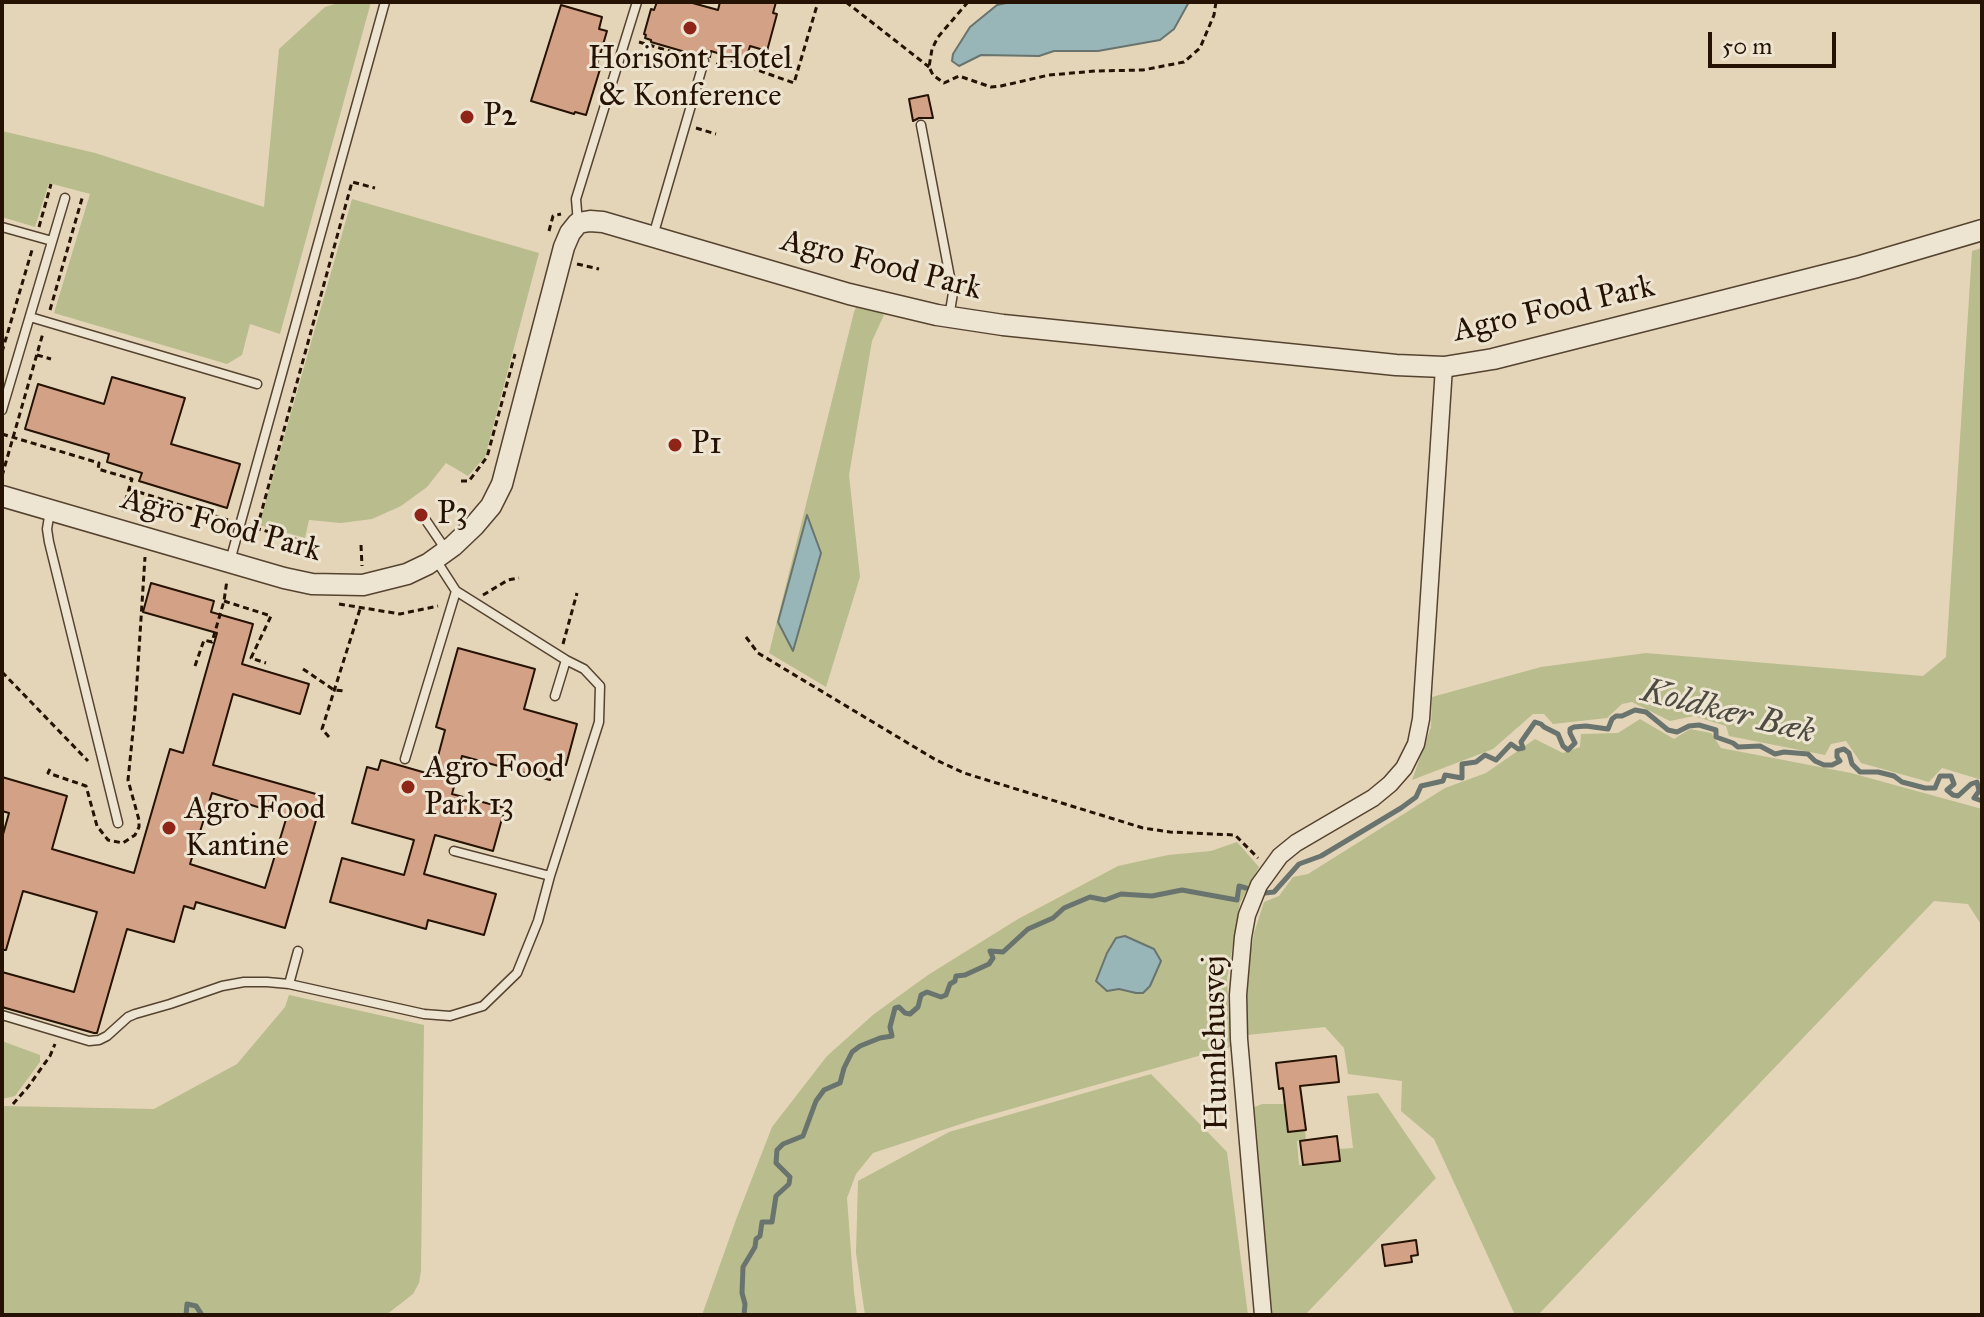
<!DOCTYPE html>
<html>
<head>
<meta charset="utf-8">
<style>
  body { margin:0 }
  #map { position:relative; width:1984px; height:1317px; overflow:hidden; background:#e4d5b8; font-family:"IM FELL Great Primer",serif }
  canvas { display:block }
  .frame { position:absolute; inset:0; border:4px solid #251202; pointer-events:none }
  .scale { position:absolute; left:1708px; top:32px; width:128px; height:36px; box-sizing:border-box; border:4px solid #251202; border-top:0; padding-left:10px; font-size:24px; line-height:28px; white-space:nowrap; color:#251202; -webkit-text-stroke:6px #ede4d1; paint-order:stroke }
</style>
</head>
<body>
<div id="map">
<canvas width="1984" height="1317"></canvas>
<div class="frame"></div>
<div class="scale">50 m</div>
</div>
<script>
const ctx = document.querySelector('canvas').getContext('2d');
ctx.lineJoin = 'round';
function fill(path, color) { ctx.fillStyle = color; ctx.fill(path, 'evenodd'); }
const shape = rows => new Path2D(rows.map(r => 'M' + r).join(''));
function strokePath(path, color, width, dash) { ctx.strokeStyle = color; ctx.lineWidth = width; ctx.lineCap = dash ? 'butt' : 'round'; ctx.setLineDash(dash || []); ctx.stroke(path); }
function write(font, color, halo, rows, align = 'center') {
  ctx.font = font + ' "IM FELL Great Primer",serif'; ctx.lineWidth = 6; ctx.setLineDash([]); ctx.textBaseline = 'middle'; ctx.strokeStyle = halo; ctx.fillStyle = color; for (const [text, x, y, turn = 0] of rows) {
    ctx.save(); ctx.translate(x, y); ctx.rotate((+turn || 0) * Math.PI / 180); ctx.textAlign = isNaN(turn) ? turn : align; if (halo) ctx.strokeText(text, 0, 0); ctx.fillText(text, 0, 0); ctx.restore();
  }
}
fill(shape([
  [342,2,371,2,280,334,250,324,242,355,227,364,54,313,90,194,49,183,35,227,2,217,2,131,95,153,264,207,279,49,325,7],
  [352,199,539,253,485,457,468,476,446,463,427,487,401,506,372,519,341,523,309,520,305,538,259,525],
  [1982,248,1982,780,1942,768,1929,782,1861,763,1846,741,1831,744,1825,755,1729,736,1726,726,1694,716,1670,721,1632,702,1622,704,1607,718,1553,724,1544,714,1533,714,1493,749,1412,780,1431,727,1432,697,1541,667,1646,653,1923,676,1946,657,1972,251],
  [857,305,876,310,884,315,872,341,849,475,860,577,826,687,769,653,854,312],
  [1640,719,1674,739,1690,729,1711,733,1721,748,1851,773,1982,809,1982,926,1968,904,1934,901,1538,1315,1515,1315,1434,1139,1401,1111,1402,1081,1348,1074,1344,1048,1325,1027,1247,1035,1246,980,1254,933,1264,902,1279,896,1293,877,1308,874,1445,788,1486,773,1535,739,1563,753,1580,747,1581,734,1618,733],
  [1237,842,1259,867,1240,903,1227,979,1230,1047,979,1118,873,1153,856,1174,847,1198,854,1292,857,1315,702,1315,737,1217,772,1127,827,1056,874,1014,928,975,1018,919,1118,866,1168,855,1211,851],
  [289,995,424,1025,421,1271,419,1283,413,1294,386,1315,2,1315,2,1106,154,1109,237,1064,285,1007],
  [2,1041,40,1055,40,1062,15,1096,2,1099],
  [1151,1074,1227,1152,1248,1315,865,1315,856,1253,858,1181,949,1132],
  [1378,1093,1436,1178,1305,1315,1272,1315,1250,1109,1262,1104,1285,1104,1288,1132,1305,1130,1306,1140,1297,1141,1299,1165,1339,1161,1339,1149,1353,1148,1347,1096]
]), '#b9bc8c');
const water = shape([
  [1011,2,1189,2,1174,29,1160,40,1098,51,1054,51,1039,56,981,55,959,66,952,61,953,54,970,27,997,5,1011,2],
  [807,515,821,553,793,651,778,622,807,515],
  [1125,936,1154,949,1161,961,1150,986,1143,993,1136,993,1119,989,1107,991,1096,981,1107,953,1116,938,1125,936]
]);
fill(water, '#98b6b8');
strokePath(water, '#6a746f', 2);
strokePath(shape([
  [1265,893,1274,892,1299,864,1321,856,1401,808,1416,797,1421,786,1443,781,1445,775,1462,778,1462,764,1476,762,1485,755,1496,760,1511,744,1518,749,1523,748,1521,742,1535,722,1541,724,1544,727,1558,734,1563,746,1568,750,1575,743,1570,733,1570,729,1574,727,1586,726,1608,729,1612,719,1616,716,1622,716,1635,710,1646,712,1668,730,1677,732,1689,726,1699,725,1716,730,1716,737,1733,743,1738,747,1760,746,1775,754,1784,752,1808,754,1815,761,1824,765,1832,765,1840,761,1837,757,1837,751,1844,749,1849,753,1852,764,1860,772,1878,772,1894,776,1902,782,1925,788,1935,788,1940,776,1951,776,1954,784,1947,790,1953,795,1958,796,1971,784,1977,782,1979,791,1974,798,1982,801],
  [186,1315,187,1304,196,1306,202,1315],
  [744,1315,745,1304,742,1293,743,1267,755,1247,756,1239,760,1236,762,1222,772,1222,776,1196,789,1184,790,1177,776,1163,777,1150,783,1144,803,1136,816,1101,824,1090,840,1083,844,1068,852,1052,860,1046,880,1038,892,1036,890,1027,895,1008,899,1007,905,1013,910,1014,918,1007,921,995,927,992,941,997,946,995,950,984,955,981,956,976,965,975,989,964,993,958,990,951,1003,952,1028,929,1053,918,1064,908,1090,897,1105,900,1121,894,1152,896,1182,890,1237,900,1239,886,1246,888]
]), '#6a746f', 5);
const building = shape([
  [657,2,689,2,718,10,720,2,776,2,773,13,777,14,767,51,750,46,745,62,711,51,710,57,705,54,699,56,651,42,651,40,645,38,646,35,644,34,651,9,654,10,657,2],
  [561,5,602,17,599,29,607,31,597,65,601,66,586,115,575,112,574,114,531,101,561,5],
  [928,95,933,118,919,118,913,121,909,99,928,95],
  [112,377,185,398,171,444,240,464,227,508,139,481,142,473,107,462,109,454,25,429,38,384,104,404,112,377],
  [151,583,214,601,211,612,253,624,242,664,309,684,300,714,233,694,213,765,323,796,285,928,196,902,194,909,184,906,174,942,127,929,97,1033,94,1033,2,1007,2,972,74,992,97,912,23,891,6,950,2,950,2,838,9,813,2,811,2,777,67,796,52,849,134,873,170,749,183,753,217,633,143,612,151,583],
  [212,793,287,816,265,888,190,864,212,793],
  [458,648,535,669,524,709,577,724,566,765,555,762,550,780,462,756,452,794,505,808,493,851,435,835,424,874,496,894,484,935,428,920,426,929,330,902,342,858,404,875,414,840,352,823,367,767,378,770,381,760,433,775,445,730,436,727,458,648],
  [1336,1056,1339,1082,1300,1086,1306,1130,1288,1132,1283,1088,1279,1089,1276,1063,1336,1056],
  [1337,1136,1340,1161,1303,1165,1300,1141,1337,1136],
  [1416,1240,1418,1255,1411,1256,1412,1262,1385,1266,1382,1245,1416,1240]
]);
fill(building, '#d2a186');
strokePath(building, '#251202', 2);
const service = shape([
  [921,125,953,293,949,317],
  [578,223,576,199,637,2],
  [2,227,52,241],
  [653,236,704,61],
  [30,317,257,384],
  [2,410,65,198],
  [50,511,47,529,49,542,118,823],
  [425,519,446,550],
  [436,560,456,591,566,660,555,696],
  [230,561,385,2],
  [405,759,456,591],
  [550,876,599,722,600,686,584,669,566,660],
  [289,984,424,1014,450,1016,483,1006,517,973,538,921,550,876,454,851],
  [2,1015,89,1041,99,1040,107,1036,128,1017,135,1014,170,1004,222,986,244,982,267,982,289,984,298,951]
]);
const minor = shape([
  [1263,1315,1239,1039,1238,995,1243,937,1247,915,1259,885,1280,856,1296,843,1373,798,1390,784,1404,768,1416,744,1421,719,1444,367]
]);
const tertiary = shape([
  [2,496,284,578,312,584,363,585,407,574,428,564,453,546,474,526,491,506,502,484,564,247,570,233,578,223,590,221,603,222,849,294,937,315,1003,325,1396,365,1444,367,1493,359,1857,267,1982,230]
]);
strokePath(service, '#554330', 11);
strokePath(minor, '#554330', 19);
strokePath(tertiary, '#554330', 23);
strokePath(shape([
  [846,2,929,67],
  [968,2,938,37,932,49,929,67,933,75,944,83,959,76,991,87,1001,86,1049,75,1096,71,1143,70,1184,62,1200,48,1214,15,1216,2],
  [639,42,693,58],
  [658,60,662,49],
  [716,64,729,68,732,61,794,83,818,2],
  [696,128,716,134],
  [39,227,51,184],
  [549,231,553,216,561,214],
  [577,264,599,269],
  [50,310,83,195],
  [2,352,32,250],
  [37,355,51,359],
  [2,434,99,463,98,469,132,479,122,512],
  [2,476,43,333],
  [461,481,469,481,487,457,515,354],
  [129,489,228,520],
  [255,528,309,543],
  [257,528,352,182,375,188],
  [361,545,362,566],
  [483,595,508,580,519,578],
  [224,601,271,616,251,658,266,663],
  [339,604,400,614,438,606],
  [746,637,758,653,936,760,964,773,1143,828,1170,832,1235,835,1258,858],
  [563,644,577,593],
  [195,666,204,640,212,642,224,601,227,580],
  [303,669,334,690,344,691],
  [2,672,88,761],
  [329,737,322,729,360,609],
  [50,769,48,773,86,786,97,826,108,840,123,843,135,835,139,827,139,820,128,780,135,712,145,557],
  [13,1104,28,1087,50,1056,55,1044]
]), '#251202', 3, [6, 4]);
strokePath(service, '#ede4d1', 8);
strokePath(minor, '#ede4d1', 16);
strokePath(tertiary, '#ede4d1', 20);
for (const [x, y, r, color] of [
  [690,28,8,"#8f2418"],
  [467,117,8,"#8f2418"],
  [675,445,8,"#8f2418"],
  [421,515,8,"#8f2418"],
  [408,787,8,"#8f2418"],
  [169,828,8,"#8f2418"]
]) { const dot = new Path2D(); dot.arc(x, y, r, 0, 2 * Math.PI); ctx.fillStyle = color; ctx.fill(dot); strokePath(dot, '#ede4d1', 3); }
write('32px', '#251202', '#ede4d1', [
  ["Horisont Hotel",690,60,"center"],
  ["& Konference",690,97,"center"],
  ["P2",483,117],
  ["P1",691,445],
  ["P3",437,515],
  ["Agro Food",424,769],
  ["Park 13",424,806],
  ["Agro Food",185,810],
  ["Kantine",185,847]
], 'left');
write('32px', '#251202', '#ede4d1', [
  ["Agro Food Park",881,266,14],
  ["Agro Food Park",1554,310,-13],
  ["Agro Food Park",221,526,15],
  ["Humlehusvej",1217,1043,-91]
]);
write('italic 34px', '#4d4b42', '#ede4d1', [
  ["Koldkær Bæk",1728,713,14]
]);
</script>
</body>
</html>
